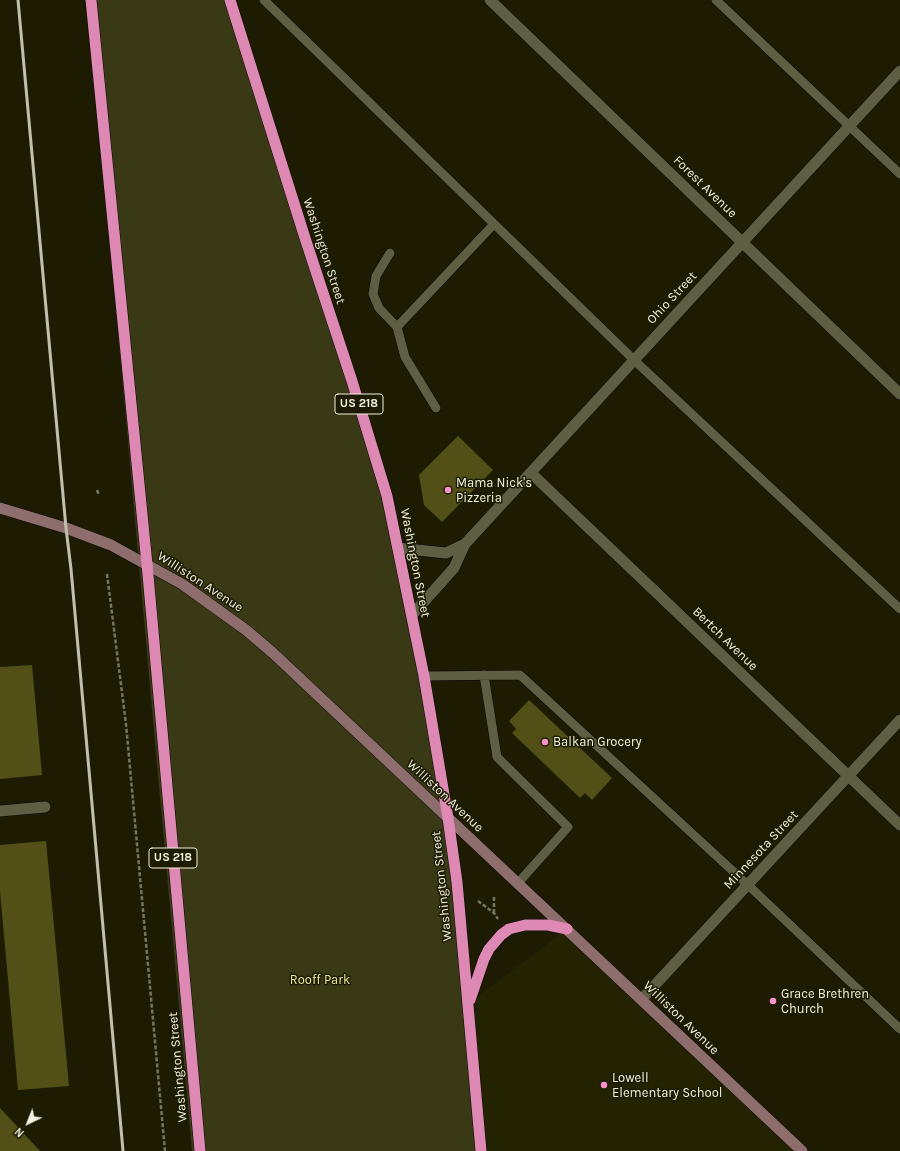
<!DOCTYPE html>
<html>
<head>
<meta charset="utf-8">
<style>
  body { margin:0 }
  #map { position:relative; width:900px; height:1151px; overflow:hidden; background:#1d1c03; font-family:Karla,sans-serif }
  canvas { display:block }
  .north { position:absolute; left:8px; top:1103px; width:40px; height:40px; -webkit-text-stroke:3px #1d1c03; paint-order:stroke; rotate:223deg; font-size:11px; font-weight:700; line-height:16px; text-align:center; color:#f2f2e2 }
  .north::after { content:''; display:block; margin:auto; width:14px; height:18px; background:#f2f2e2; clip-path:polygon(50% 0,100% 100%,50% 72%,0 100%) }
</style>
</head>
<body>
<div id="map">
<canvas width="900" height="1151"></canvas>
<div class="north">N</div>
</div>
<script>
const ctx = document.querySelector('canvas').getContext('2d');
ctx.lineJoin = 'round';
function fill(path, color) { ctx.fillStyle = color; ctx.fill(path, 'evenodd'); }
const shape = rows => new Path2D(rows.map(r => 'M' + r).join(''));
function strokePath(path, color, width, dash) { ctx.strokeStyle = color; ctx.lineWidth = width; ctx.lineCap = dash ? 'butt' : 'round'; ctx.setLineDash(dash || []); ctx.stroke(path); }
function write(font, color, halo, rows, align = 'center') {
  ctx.font = font + ' Karla,sans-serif'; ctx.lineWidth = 3; ctx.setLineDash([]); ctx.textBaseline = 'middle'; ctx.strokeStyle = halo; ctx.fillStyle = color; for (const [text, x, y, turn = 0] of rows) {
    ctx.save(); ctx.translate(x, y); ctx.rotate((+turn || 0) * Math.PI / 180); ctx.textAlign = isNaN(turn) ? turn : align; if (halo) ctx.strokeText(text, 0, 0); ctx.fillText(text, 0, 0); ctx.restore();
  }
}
fill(shape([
  [567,929,802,1151,481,1151,468,1004]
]), '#232201');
fill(shape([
  [88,0,232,0,387,496,448,818,479,1151,192,1151]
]), '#3a3916');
fill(shape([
  [458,436,493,470,442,522,424,505,419,475],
  [32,665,42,775,0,779,0,667],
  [529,700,612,778,592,800,585,793,580,798,512,733,516,729,509,721],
  [46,841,69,1086,18,1090,0,891,0,845],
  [0,1108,40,1151,0,1151]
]), '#525017');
const service = shape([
  [264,0,634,360,900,609],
  [716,0,900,174],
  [390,253,376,276,373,294,379,308,397,327,405,357,436,408],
  [397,327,494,224],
  [484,675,497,757,568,827,518,883],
  [424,676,520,675,748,885,900,1029]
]);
const minor = shape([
  [490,0,900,394],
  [531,473,900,825],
  [398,548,446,553,465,544],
  [412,615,454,568,465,544,900,71],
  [0,811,45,807],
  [642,999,900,720]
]);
const secondary = shape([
  [0,508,66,528,111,545,182,584,246,630,273,653,802,1151]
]);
const trunk = shape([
  [91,0,147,564,200,1151],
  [230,0,305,238,352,381,387,496,424,676,448,818,457,882,481,1151],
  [470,1000,484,959,489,949,501,935,509,929,525,925,548,925,567,929]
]);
strokePath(service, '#080600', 10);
strokePath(minor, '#080600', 12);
strokePath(secondary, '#080600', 12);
strokePath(trunk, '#080600', 12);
strokePath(shape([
  [97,490,99,495],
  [107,574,126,724,165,1151],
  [478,901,494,913,498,919],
  [494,913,494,896]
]), '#75745f', 2.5, [4, 2]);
strokePath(service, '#5e5e43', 9);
strokePath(minor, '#5e5e43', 11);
strokePath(secondary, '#8e6e6d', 11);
strokePath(trunk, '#dd89b3', 11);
strokePath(shape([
  [18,0,66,528,71,569,123,1151]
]), '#c0c0ae', 3);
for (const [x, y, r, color] of [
  [448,490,4,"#f890cb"],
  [545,742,4,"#f890cb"],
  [773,1001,4,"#f890cb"],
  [604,1085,4,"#f890cb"]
]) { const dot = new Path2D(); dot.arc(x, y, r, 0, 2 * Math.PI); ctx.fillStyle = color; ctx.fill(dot); strokePath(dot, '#1d1c03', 1.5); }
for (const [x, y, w] of [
  [359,404,48],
  [173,858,48]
]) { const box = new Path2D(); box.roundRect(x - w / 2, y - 10, w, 20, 3); ctx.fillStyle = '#1d1c03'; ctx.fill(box); strokePath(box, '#f2f2e2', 1); }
write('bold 12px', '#f2f2e2', null, [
  ["US 218",359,404],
  ["US 218",173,858]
]);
write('13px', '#f2f2e2', '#1d1c03', [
  ["Forest Avenue",705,187,44],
  ["Washington Street",324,251,72],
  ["Ohio Street",672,298,-47],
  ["Washington Street",415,563,79],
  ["Williston Avenue",200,582,33],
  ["Bertch Avenue",725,639,44],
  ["Williston Avenue",445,796,43],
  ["Minnesota Street",761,850,-47],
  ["Washington Street",442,886,-96],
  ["Williston Avenue",681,1018,44],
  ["Washington Street",178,1067,-95]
]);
write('13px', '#f2f2e2', '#1d1c03', [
  ["Mama Nick's",456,483],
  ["Pizzeria",456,498],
  ["Balkan Grocery",553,742],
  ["Grace Brethren",781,994],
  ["Church",781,1009],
  ["Lowell",612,1078],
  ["Elementary School",612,1093]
], 'left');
write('13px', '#ecea95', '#1d1c03', [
  ["Rooff Park",320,980]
]);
</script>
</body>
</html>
